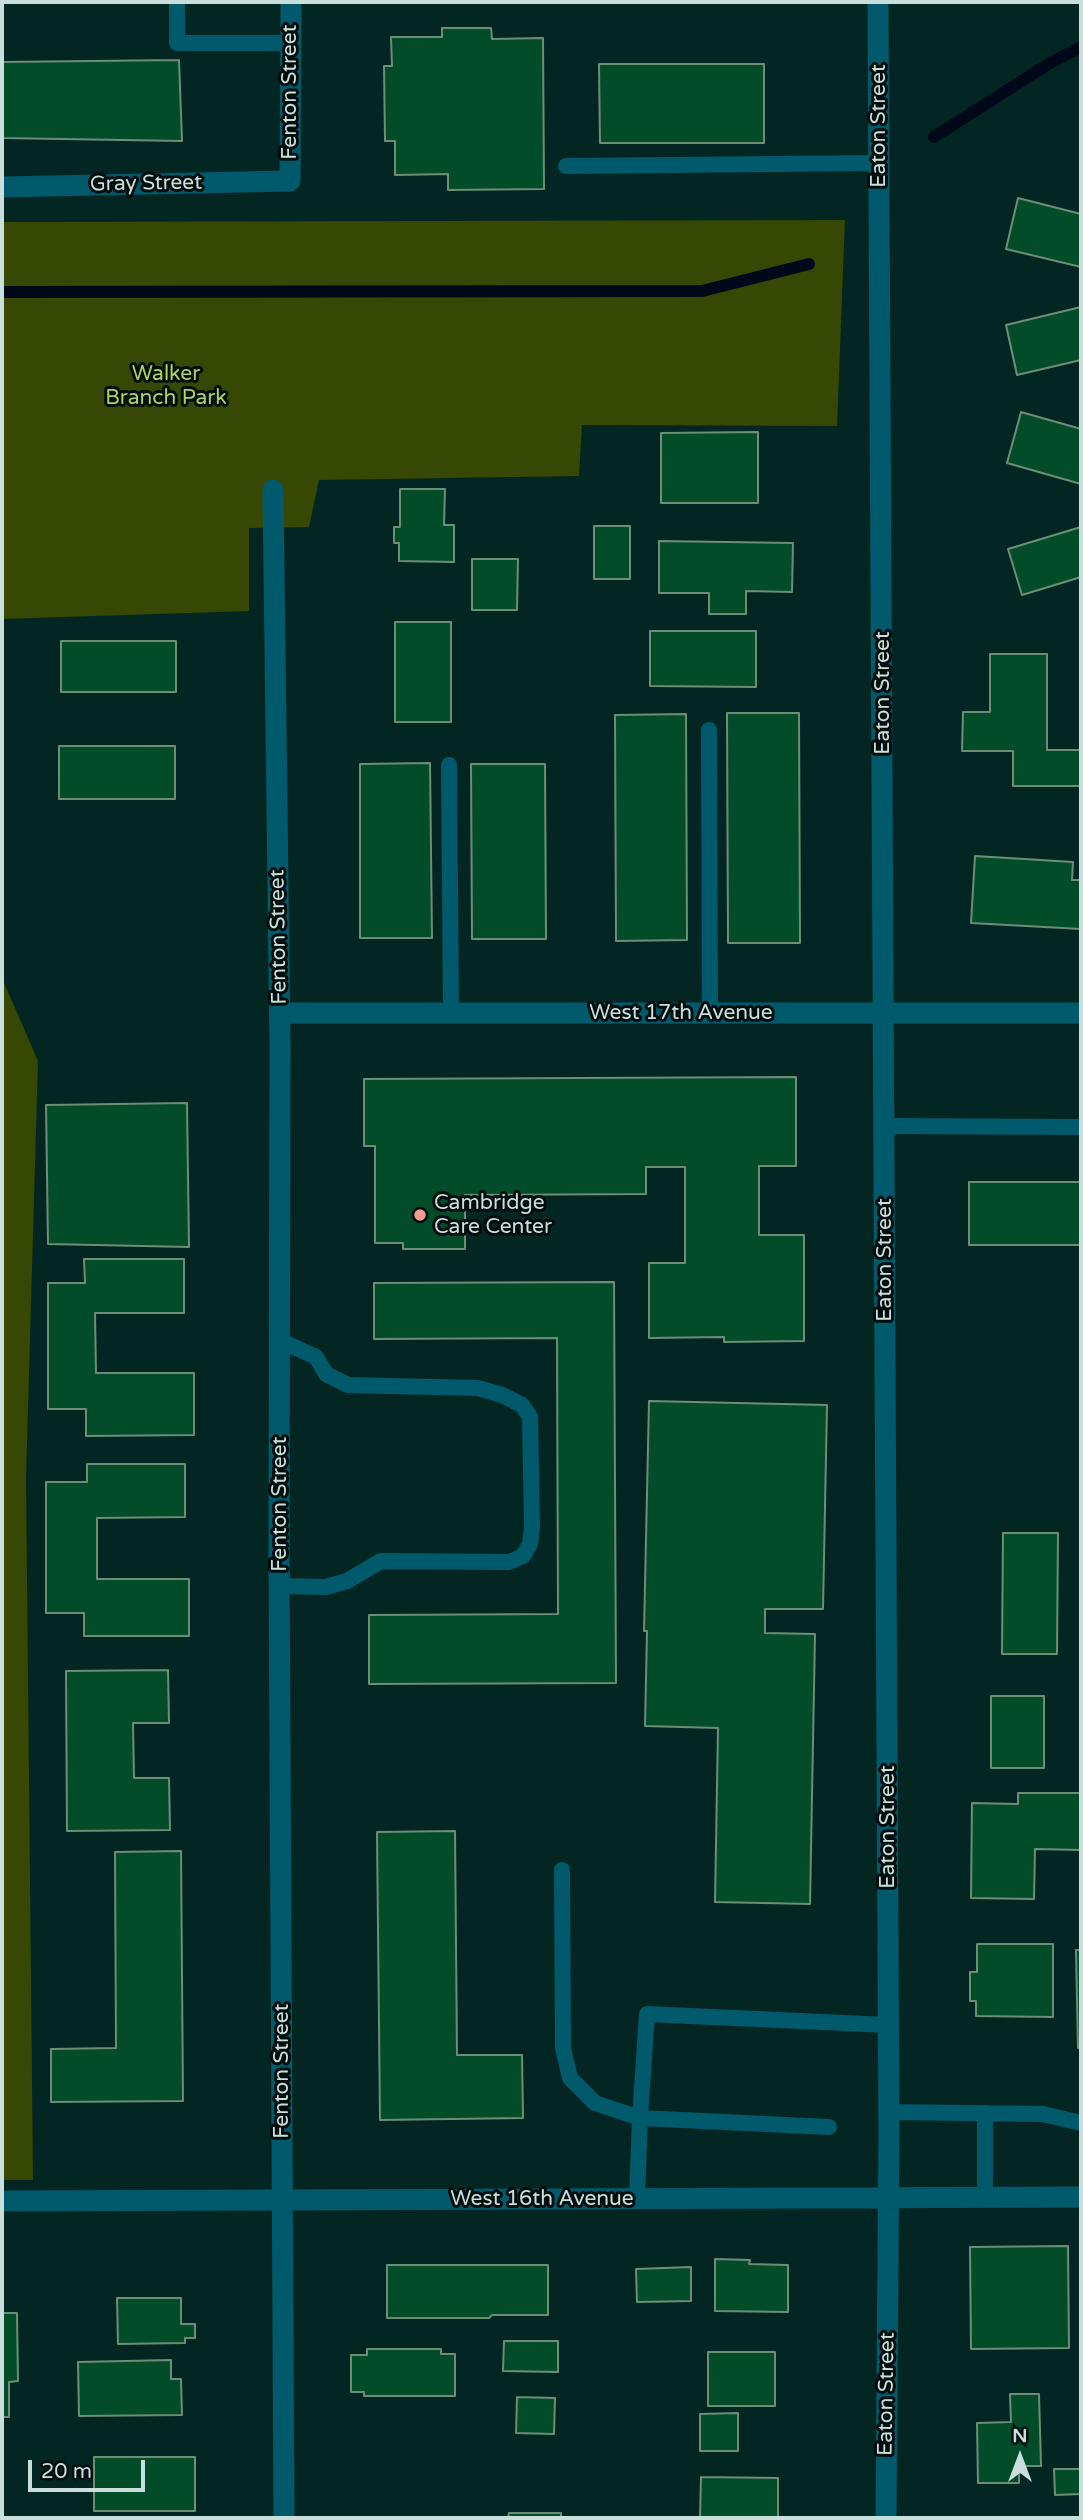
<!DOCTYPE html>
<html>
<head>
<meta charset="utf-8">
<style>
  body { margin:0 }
  #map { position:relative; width:1083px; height:2520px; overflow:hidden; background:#042623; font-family:"Varela Round",sans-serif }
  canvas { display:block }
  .frame { position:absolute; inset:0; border:4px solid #c8dfdb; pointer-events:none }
  .north { position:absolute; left:985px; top:2422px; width:70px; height:70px; -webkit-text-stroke:5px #000d0c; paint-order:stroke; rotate:0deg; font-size:19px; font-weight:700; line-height:28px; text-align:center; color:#c8dfdb }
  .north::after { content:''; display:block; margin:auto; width:24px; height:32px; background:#c8dfdb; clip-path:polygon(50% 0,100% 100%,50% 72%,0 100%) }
  .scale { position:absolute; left:28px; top:2460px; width:117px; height:32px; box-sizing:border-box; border:4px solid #c8dfdb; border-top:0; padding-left:9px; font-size:21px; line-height:24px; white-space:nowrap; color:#c8dfdb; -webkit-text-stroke:5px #000d0c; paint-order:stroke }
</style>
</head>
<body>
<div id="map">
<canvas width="1083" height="2520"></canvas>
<div class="frame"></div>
<div class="north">N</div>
<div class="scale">20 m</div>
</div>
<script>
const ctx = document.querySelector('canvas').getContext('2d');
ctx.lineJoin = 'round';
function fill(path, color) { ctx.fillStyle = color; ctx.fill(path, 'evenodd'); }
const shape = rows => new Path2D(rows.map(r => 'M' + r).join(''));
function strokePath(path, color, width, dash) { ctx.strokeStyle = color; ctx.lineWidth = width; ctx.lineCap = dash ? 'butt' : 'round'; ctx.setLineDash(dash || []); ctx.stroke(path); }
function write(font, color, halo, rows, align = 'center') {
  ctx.font = font + ' "Varela Round",sans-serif'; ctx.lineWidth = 6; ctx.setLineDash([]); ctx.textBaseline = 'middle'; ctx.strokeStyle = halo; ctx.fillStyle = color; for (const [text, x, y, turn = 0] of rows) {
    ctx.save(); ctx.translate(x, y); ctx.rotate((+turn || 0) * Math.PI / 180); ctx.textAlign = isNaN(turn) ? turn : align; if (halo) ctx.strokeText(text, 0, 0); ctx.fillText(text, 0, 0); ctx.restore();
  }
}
fill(shape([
  [845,220,837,426,582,425,579,476,319,480,309,527,249,528,249,611,2,619,2,222],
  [2,978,38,1061,26,1478,33,2180,2,2180]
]), '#364803');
strokePath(shape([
  [934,137,1050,63,1081,47],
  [2,292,702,291,809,264]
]), '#000819', 12);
const building = shape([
  [442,28,491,28,492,39,543,38,544,189,448,190,448,174,395,175,395,141,385,141,384,66,392,66,391,37,442,37,442,28],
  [179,60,182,141,2,138,2,62,179,60],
  [599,64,764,64,764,143,600,143,599,64],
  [1018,198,1081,214,1081,267,1006,249,1018,198],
  [1081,307,1081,360,1017,375,1006,325,1081,307],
  [1021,412,1081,429,1081,484,1007,463,1021,412],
  [758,432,758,503,661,503,661,433,758,432],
  [400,489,445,489,444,525,454,525,454,562,399,561,399,543,394,543,394,527,400,527,400,489],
  [594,526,630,526,630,579,594,579,594,526],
  [1081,527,1081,577,1022,595,1008,549,1081,527],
  [659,541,793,543,792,592,746,591,746,614,709,614,709,593,659,593,659,541],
  [472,559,518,559,517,610,472,610,472,559],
  [395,622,451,622,451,722,395,722,395,622],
  [650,631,756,631,756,687,650,686,650,631],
  [61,641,176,641,176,692,61,692,61,641],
  [990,654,1047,654,1047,750,1081,750,1081,786,1013,786,1013,751,962,751,963,712,990,712,990,654],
  [727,713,799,713,800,943,728,943,727,713],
  [686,714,687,940,616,941,615,715,686,714],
  [59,746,175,746,175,799,59,799,59,746],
  [430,763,432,938,360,938,360,764,430,763],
  [471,764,545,764,546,939,472,939,471,764],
  [975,856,1073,862,1072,880,1081,880,1081,929,971,923,975,856],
  [796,1077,796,1166,759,1166,759,1235,804,1235,804,1341,724,1342,724,1337,649,1338,649,1263,685,1263,685,1167,646,1167,646,1194,465,1195,465,1249,403,1249,403,1243,375,1243,375,1146,364,1146,364,1079,796,1077],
  [187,1103,189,1247,48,1244,46,1105,187,1103],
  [969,1182,1081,1182,1081,1245,969,1245,969,1182],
  [84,1259,184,1259,184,1313,95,1313,96,1373,194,1373,194,1435,86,1436,86,1409,48,1409,48,1283,85,1283,84,1259],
  [614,1282,616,1683,369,1684,369,1615,558,1614,557,1338,374,1339,374,1283,614,1282],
  [649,1401,827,1405,823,1609,765,1609,765,1633,815,1634,810,1904,715,1902,718,1728,645,1726,647,1631,644,1631,649,1401],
  [87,1464,185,1464,185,1517,97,1518,97,1579,189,1579,189,1636,84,1636,84,1613,46,1613,46,1482,87,1482,87,1464],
  [1003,1533,1058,1533,1057,1654,1002,1654,1003,1533],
  [168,1670,169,1723,133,1723,134,1778,169,1778,170,1830,67,1831,66,1671,168,1670],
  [991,1696,1044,1696,1044,1768,991,1768,991,1696],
  [1018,1793,1081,1793,1081,1850,1035,1849,1034,1899,971,1898,972,1803,1018,1804,1018,1793],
  [455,1831,457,2055,522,2055,523,2118,380,2120,377,1832,455,1831],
  [181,1851,183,2101,51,2102,51,2049,116,2048,115,1852,181,1851],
  [977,1944,1053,1944,1053,2017,976,2016,976,2001,970,2001,970,1972,977,1972,977,1944],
  [1076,1950,1081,1950,1081,2048,1078,2048,1076,1950],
  [1068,2246,1069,2348,971,2349,970,2247,1068,2246],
  [715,2259,750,2260,749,2264,788,2265,788,2312,715,2311,715,2259],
  [387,2265,548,2265,548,2315,492,2315,489,2318,387,2318,387,2265],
  [691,2267,691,2301,637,2302,636,2269,691,2267],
  [117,2298,181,2298,181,2324,195,2324,195,2338,185,2338,185,2343,118,2344,117,2298],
  [2,2313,17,2313,18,2381,9,2382,9,2417,2,2417,2,2313],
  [504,2341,558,2341,558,2372,503,2371,504,2341],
  [367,2349,441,2349,441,2354,455,2354,455,2396,364,2396,364,2392,351,2392,351,2355,367,2355,367,2349],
  [708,2352,775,2352,775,2406,708,2406,708,2352],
  [171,2360,171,2379,181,2379,182,2415,79,2416,78,2362,171,2360],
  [1010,2394,1039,2394,1041,2466,1019,2466,1019,2483,978,2483,977,2423,1011,2422,1010,2394],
  [517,2397,555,2398,554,2434,516,2433,517,2397],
  [738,2413,738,2451,700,2451,700,2414,738,2413],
  [94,2457,195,2457,195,2511,94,2511,94,2457],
  [1054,2469,1081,2469,1081,2494,1055,2495,1054,2469],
  [701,2477,778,2478,778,2517,700,2518,701,2477],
  [509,2513,561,2513,561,2518,508,2518,509,2513],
  [968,2517,1056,2518,968,2518,968,2517]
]);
fill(building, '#024c29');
strokePath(building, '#6d8d77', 2);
strokePath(shape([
  [177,2,177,43,291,43],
  [566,166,879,163],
  [709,730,710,1013],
  [449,765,451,1013],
  [885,1126,1081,1127],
  [279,1586,326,1587,347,1581,381,1561,509,1562,523,1556,530,1544,532,1527,530,1417,522,1405,502,1395,478,1388,348,1385,326,1374,316,1357,281,1341],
  [562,1870,563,2048,570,2078,595,2103,640,2118,829,2127],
  [888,2112,1043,2114,1081,2123],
  [985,2113,985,2198],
  [637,2199,640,2118,647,2014,888,2025]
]), '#005a6c', 16);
strokePath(shape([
  [878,2,889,2130,886,2518],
  [2,187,290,181,291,2],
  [273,490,280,1045,279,1556,284,2518],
  [280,1013,1081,1013],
  [2,2201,1081,2197]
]), '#005a6c', 21);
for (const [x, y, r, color] of [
  [420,1215,7,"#f49d8d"]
]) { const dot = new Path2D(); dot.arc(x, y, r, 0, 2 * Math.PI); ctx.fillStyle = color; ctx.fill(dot); strokePath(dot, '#000d0c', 2.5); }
write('21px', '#c8dfdb', '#000d0c', [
  ["Fenton Street",290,92,-90],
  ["Eaton Street",879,126,-90],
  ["Gray Street",146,184,-1],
  ["Eaton Street",883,693,-90],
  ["Fenton Street",279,937,-91],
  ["West 17th Avenue",681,1013],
  ["Eaton Street",885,1260,-90],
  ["Fenton Street",280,1504,-90],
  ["Eaton Street",888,1827,-90],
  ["Fenton Street",282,2071,-90],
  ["West 16th Avenue",542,2199],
  ["Eaton Street",887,2394,-89]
]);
write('21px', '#afd265', '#000d0c', [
  ["Walker",166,374],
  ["Branch Park",166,398]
]);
write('21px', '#c8dfdb', '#000d0c', [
  ["Cambridge",434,1203],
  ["Care Center",434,1227]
], 'left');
</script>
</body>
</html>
